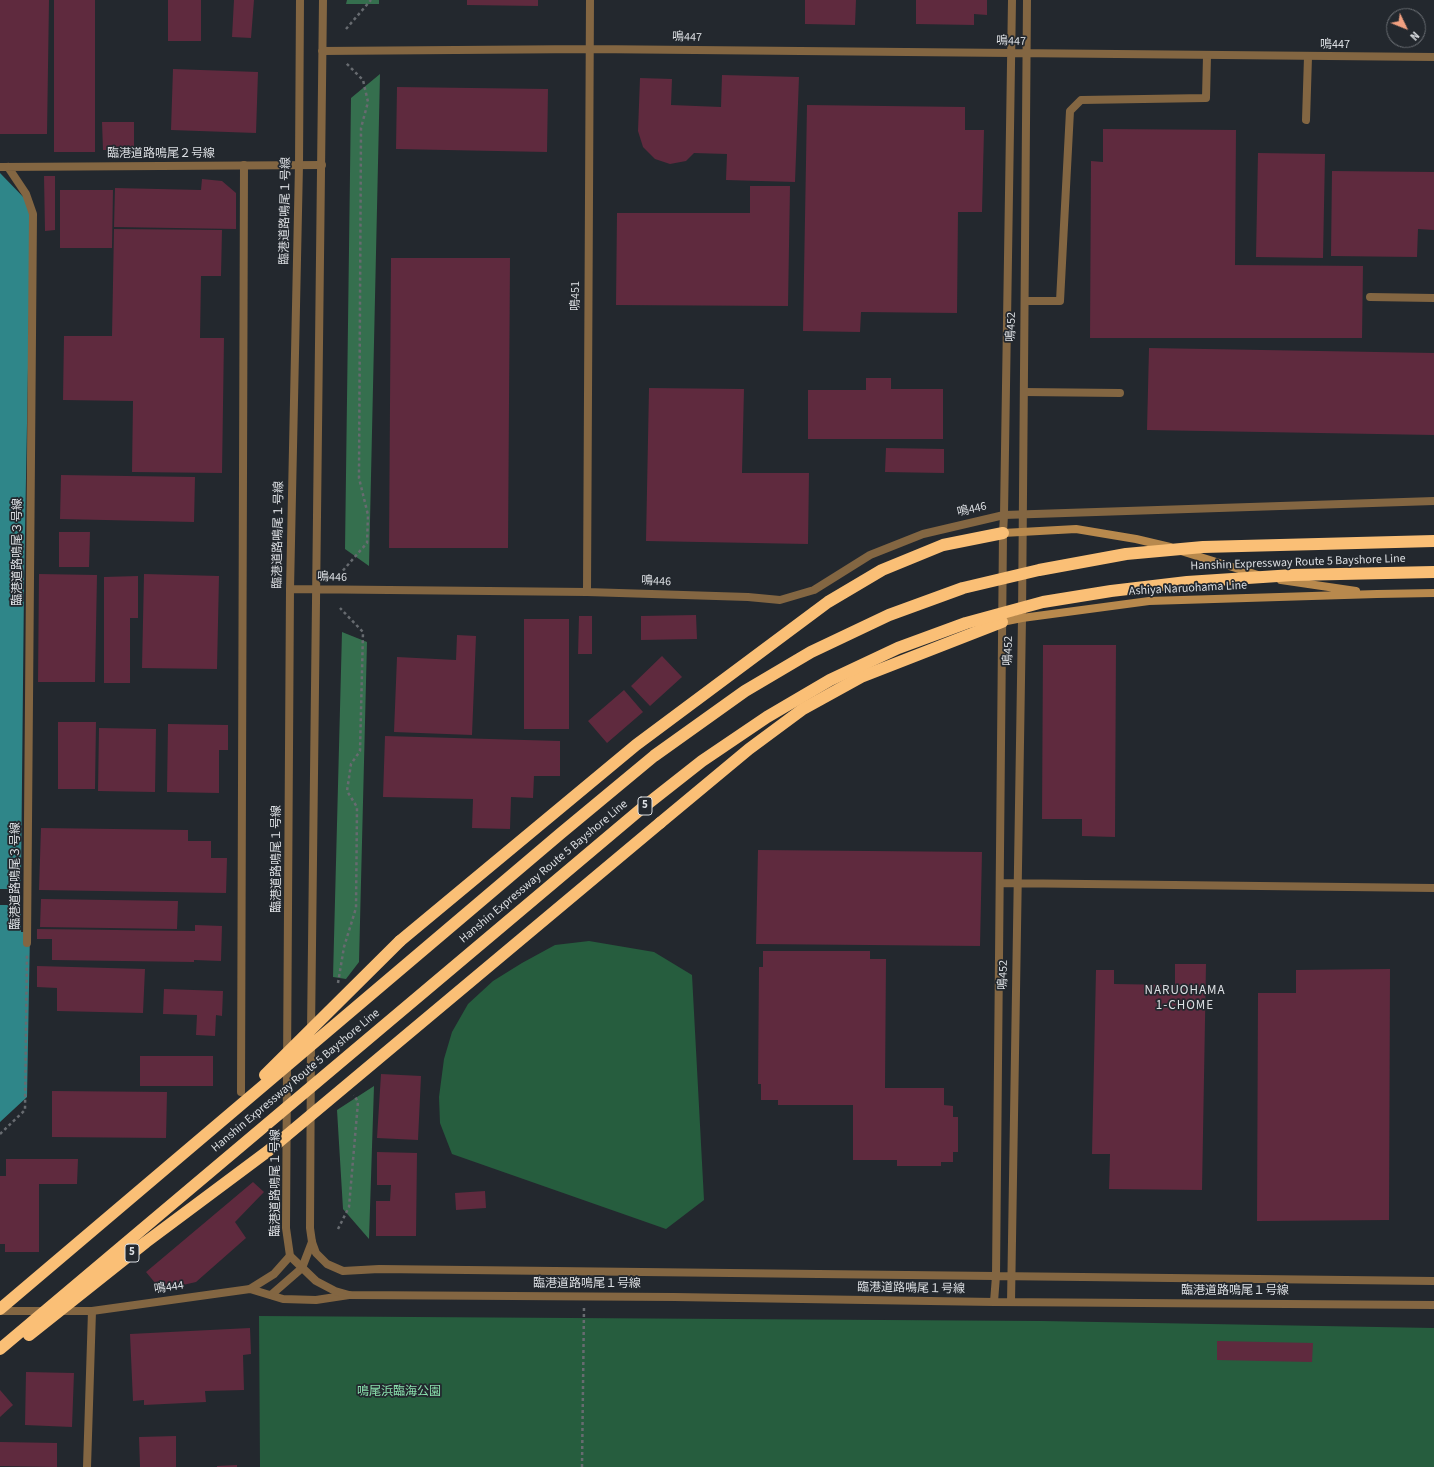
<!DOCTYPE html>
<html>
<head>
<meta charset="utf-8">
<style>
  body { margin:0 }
  #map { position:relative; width:1434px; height:1467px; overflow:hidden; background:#23282e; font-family:"Source Sans 3",sans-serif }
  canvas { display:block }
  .north { position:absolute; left:1386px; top:8px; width:40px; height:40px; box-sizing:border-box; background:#23282e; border:1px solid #6d7176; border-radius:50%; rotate:133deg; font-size:11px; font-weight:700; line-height:16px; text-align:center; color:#dcdfe3 }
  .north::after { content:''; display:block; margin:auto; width:14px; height:18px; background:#f2a080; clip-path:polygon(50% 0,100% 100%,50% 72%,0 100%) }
</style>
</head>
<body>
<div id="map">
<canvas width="1434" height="1467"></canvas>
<div class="north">N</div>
</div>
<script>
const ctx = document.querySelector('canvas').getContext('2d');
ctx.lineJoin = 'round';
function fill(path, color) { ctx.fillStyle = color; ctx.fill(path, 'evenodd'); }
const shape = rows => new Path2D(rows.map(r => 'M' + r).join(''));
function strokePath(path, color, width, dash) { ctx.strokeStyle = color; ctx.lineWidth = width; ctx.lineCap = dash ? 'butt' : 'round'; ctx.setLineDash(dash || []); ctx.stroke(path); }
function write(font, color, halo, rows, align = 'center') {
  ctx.font = font + ' "Source Sans 3","Noto Sans JP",sans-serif'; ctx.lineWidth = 3.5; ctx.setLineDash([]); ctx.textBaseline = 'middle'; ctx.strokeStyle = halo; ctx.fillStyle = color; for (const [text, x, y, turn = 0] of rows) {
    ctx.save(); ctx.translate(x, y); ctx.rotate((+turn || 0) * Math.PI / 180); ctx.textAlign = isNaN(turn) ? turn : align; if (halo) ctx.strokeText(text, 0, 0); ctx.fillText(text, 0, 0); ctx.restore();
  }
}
fill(shape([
  [589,941,654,952,692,975,704,1200,666,1229,452,1154,440,1123,439,1097,444,1059,452,1032,468,1004,493,981,522,963,555,945],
  [259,1316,1042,1321,1434,1328,1434,1467,260,1467]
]), '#265d3e');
fill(shape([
  [347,0,379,0,379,4,346,4],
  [380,74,369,566,345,549,351,98],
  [342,632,367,642,359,962,346,979,333,977],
  [374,1086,369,1239,343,1209,337,1110]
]), '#356f4e');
fill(shape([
  [0,173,31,205,24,587,21,880,12,889,0,889],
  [0,905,21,905,21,932,30,932,27,1097,0,1122]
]), '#2f8689');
fill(shape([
  [0,0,49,0,47,134,0,134],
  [54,0,95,0,95,152,54,152],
  [168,0,201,0,201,41,168,41],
  [234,0,254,0,251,38,232,37],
  [467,0,538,0,538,6,467,5],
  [805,0,856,0,855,25,805,24],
  [916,0,987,0,987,15,974,14,974,25,916,24],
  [173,69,258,72,256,133,171,130],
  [722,75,799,77,795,182,726,180,727,154,694,153,686,161,670,164,655,159,643,147,638,131,640,78,672,79,671,105,721,107],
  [397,87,548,89,547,152,396,149],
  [807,105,965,107,965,130,984,130,982,212,958,212,957,313,861,312,860,332,803,331],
  [102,122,134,122,134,150,103,150],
  [1103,129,1236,130,1235,265,1363,266,1362,338,1090,338,1091,161,1103,162],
  [1258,153,1325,154,1323,258,1256,257],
  [1332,171,1434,172,1434,230,1418,229,1417,257,1331,256],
  [44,176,55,176,55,230,45,231],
  [202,179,222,181,236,193,236,229,114,227,115,188,201,190],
  [750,186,790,186,788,306,616,305,617,213,750,213],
  [60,190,113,190,112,248,60,248],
  [114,229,222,230,221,276,201,276,200,338,224,338,222,473,132,472,133,401,63,400,64,336,112,336],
  [391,258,510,258,508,548,389,548],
  [1149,348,1434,353,1434,435,1147,430],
  [866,378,891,378,891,389,943,389,943,439,808,439,808,390,866,390],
  [649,388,744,389,742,473,809,473,808,544,646,541],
  [886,448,944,449,944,473,885,472],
  [61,475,195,477,194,522,60,519],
  [59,532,90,532,89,567,59,567],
  [39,574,97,575,95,682,38,682],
  [144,574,219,576,217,669,142,668],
  [138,576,138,618,130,618,130,683,104,683,104,577],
  [696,615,697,639,641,640,641,616],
  [579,616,592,616,592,654,578,654],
  [524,619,569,619,569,729,524,729],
  [457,635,476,636,472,735,394,732,397,657,456,660],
  [1043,645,1116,645,1115,837,1082,836,1082,819,1042,819],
  [662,656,682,677,650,706,631,686],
  [624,690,643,712,607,743,588,721],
  [58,722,96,722,95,789,58,789],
  [168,724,228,725,228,750,219,750,219,793,167,792],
  [99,728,156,729,155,792,98,791],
  [385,736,560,741,560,776,534,776,533,798,511,797,510,829,472,828,473,799,383,797],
  [41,828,188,830,188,841,211,841,211,858,227,858,226,893,39,890],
  [758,850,982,852,980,946,756,944],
  [41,899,178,901,177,929,40,927],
  [195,925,222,926,221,961,194,960,194,962,52,960,52,939,37,939,37,929,195,931],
  [763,951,870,951,870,959,886,959,885,1088,944,1088,944,1105,953,1106,953,1117,958,1117,958,1152,953,1152,953,1162,941,1162,941,1166,897,1166,897,1160,853,1160,853,1105,778,1105,778,1100,761,1100,761,1084,758,1084,759,967,763,967],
  [1175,964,1206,964,1202,1190,1109,1189,1110,1154,1092,1154,1096,970,1114,970,1114,984,1175,985],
  [37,966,145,969,143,1013,57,1011,57,988,37,987],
  [1390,969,1389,1220,1257,1221,1258,993,1296,993,1296,970],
  [164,989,223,991,222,1016,216,1015,215,1036,196,1035,197,1015,163,1014],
  [140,1056,213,1056,213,1086,140,1086],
  [381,1074,421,1076,418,1140,377,1138],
  [52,1091,167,1092,166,1138,52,1137],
  [377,1152,417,1153,416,1236,376,1236,376,1201,390,1201,391,1185,377,1185],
  [6,1159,78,1159,77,1184,39,1184,39,1252,5,1252,5,1244,0,1244,0,1176,6,1176],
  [253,1182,264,1192,235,1222,246,1238,196,1282,161,1290,146,1272],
  [485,1191,486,1208,456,1210,455,1193],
  [250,1328,251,1354,243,1355,244,1390,205,1391,206,1402,144,1405,144,1400,133,1401,130,1334],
  [1217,1341,1313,1343,1312,1362,1217,1360],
  [26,1372,74,1373,72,1427,25,1425],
  [0,1390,13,1405,0,1417],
  [176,1436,176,1467,140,1467,139,1437],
  [0,1442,57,1443,57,1467,0,1466],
  [237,1465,237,1467,217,1467,217,1466]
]), '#5f2a3e');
strokePath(shape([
  [346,29,371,0],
  [339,575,367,543,368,515,359,478,361,128,368,102,363,80,346,63],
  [338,983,344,947,356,908,357,807,347,791,351,764,360,751,363,632,340,608],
  [0,1134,25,1110,27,954],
  [338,1229,349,1207,358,1102,354,1095],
  [582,1467,584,1307]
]), '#676b70', 2.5, [3, 3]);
strokePath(shape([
  [1306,120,1308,57],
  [1370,297,1434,298],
  [1025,301,1060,301,1070,111,1081,100,1206,98,1207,56],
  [1024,392,1120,393],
  [241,1092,244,165]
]), '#836642', 8);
strokePath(shape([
  [0,167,322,165],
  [8,167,26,194,33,214,27,943],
  [1004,515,1434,501],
  [250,1289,283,1299,316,1300,349,1295],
  [250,1289,274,1274,290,1256],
  [271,1295,302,1268,312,1242],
  [0,1311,47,1311],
  [59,1311,92,1311,87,1467]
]), '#836642', 8);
strokePath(shape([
  [300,0,299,165,290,589,286,1228,290,1256,316,1281,335,1291,349,1295,674,1297,994,1302,1434,1305],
  [322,51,589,49,1434,57],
  [290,589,587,592,748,597,780,600,814,590,870,555,923,534,1004,515],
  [587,592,590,0],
  [1000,883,1434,888],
  [311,1031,323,0],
  [311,1043,310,1228,312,1242,316,1253,327,1264,343,1271,379,1269,1434,1281],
  [994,1302,996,1276,1003,533,1004,515,1012,0],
  [1011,1302,1022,618,1027,0],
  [92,1311,250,1289]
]), '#836642', 8);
strokePath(shape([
  [1003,533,1076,529,1136,539,1170,547],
  [1181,551,1258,575],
  [1281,580,1356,591],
  [1002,622,1022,618,1149,601,1377,594,1434,593]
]), '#b8894d', 8);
strokePath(shape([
  [660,823,749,749,803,709,861,677,1002,622],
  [400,941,636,745,828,602,882,570,943,545,1003,533]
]), '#fabf76', 12);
strokePath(shape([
  [265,1075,400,941],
  [0,1309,560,834,654,756,745,691,811,652,889,615,963,588,1039,570,1126,554,1203,547,1434,541],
  [29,1335,146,1242,268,1151,660,823],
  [0,1349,641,809,702,761,767,717,830,680,898,648,966,623,1043,602,1111,591,1187,582,1293,575,1434,572]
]), '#fabf76', 12);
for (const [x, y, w] of [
  [645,806,14],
  [132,1253,14]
]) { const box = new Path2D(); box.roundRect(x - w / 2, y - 9, w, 18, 3); ctx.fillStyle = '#23282e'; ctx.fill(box); strokePath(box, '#dcdfe3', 1); }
write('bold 11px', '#dcdfe3', null, [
  ["5",645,806],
  ["5",132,1253]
]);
write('12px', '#dcdfe3', '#23282e', [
  ["鳴447",687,38,1],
  ["鳴447",1011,42,1],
  ["鳴447",1335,45],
  ["臨港道路鳴尾２号線",161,154],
  ["臨港道路鳴尾１号線",286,211,-89],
  ["鳴451",576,296,-90],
  ["鳴452",1012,327,-89],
  ["鳴446",972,510,-13],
  ["臨港道路鳴尾１号線",279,535,-89],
  ["臨港道路鳴尾３号線",18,552,-90],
  ["Hanshin Expressway Route 5 Bayshore Line",1298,563,-2],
  ["鳴446",332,578,1],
  ["鳴446",656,582,2],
  ["Ashiya Naruohama Line",1188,589,-3],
  ["鳴452",1009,651,-89],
  ["臨港道路鳴尾１号線",277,859,-90],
  ["Hanshin Expressway Route 5 Bayshore Line",544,872,-40],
  ["臨港道路鳴尾３号線",16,876,-90],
  ["鳴452",1004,975,-89],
  ["Hanshin Expressway Route 5 Bayshore Line",296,1081,-40],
  ["臨港道路鳴尾１号線",276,1183,-90],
  ["臨港道路鳴尾１号線",587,1284],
  ["鳴444",169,1288,-8],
  ["臨港道路鳴尾１号線",911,1289,1],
  ["臨港道路鳴尾１号線",1235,1291]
]);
write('12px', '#8ae0ad', '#23282e', [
  ["鳴尾浜臨海公園",399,1392]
]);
ctx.letterSpacing = '1px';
write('13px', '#dcdfe3', '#23282e', [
  ["NARUOHAMA",1185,991],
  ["1-CHOME",1185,1006]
]);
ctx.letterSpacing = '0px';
</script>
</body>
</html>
